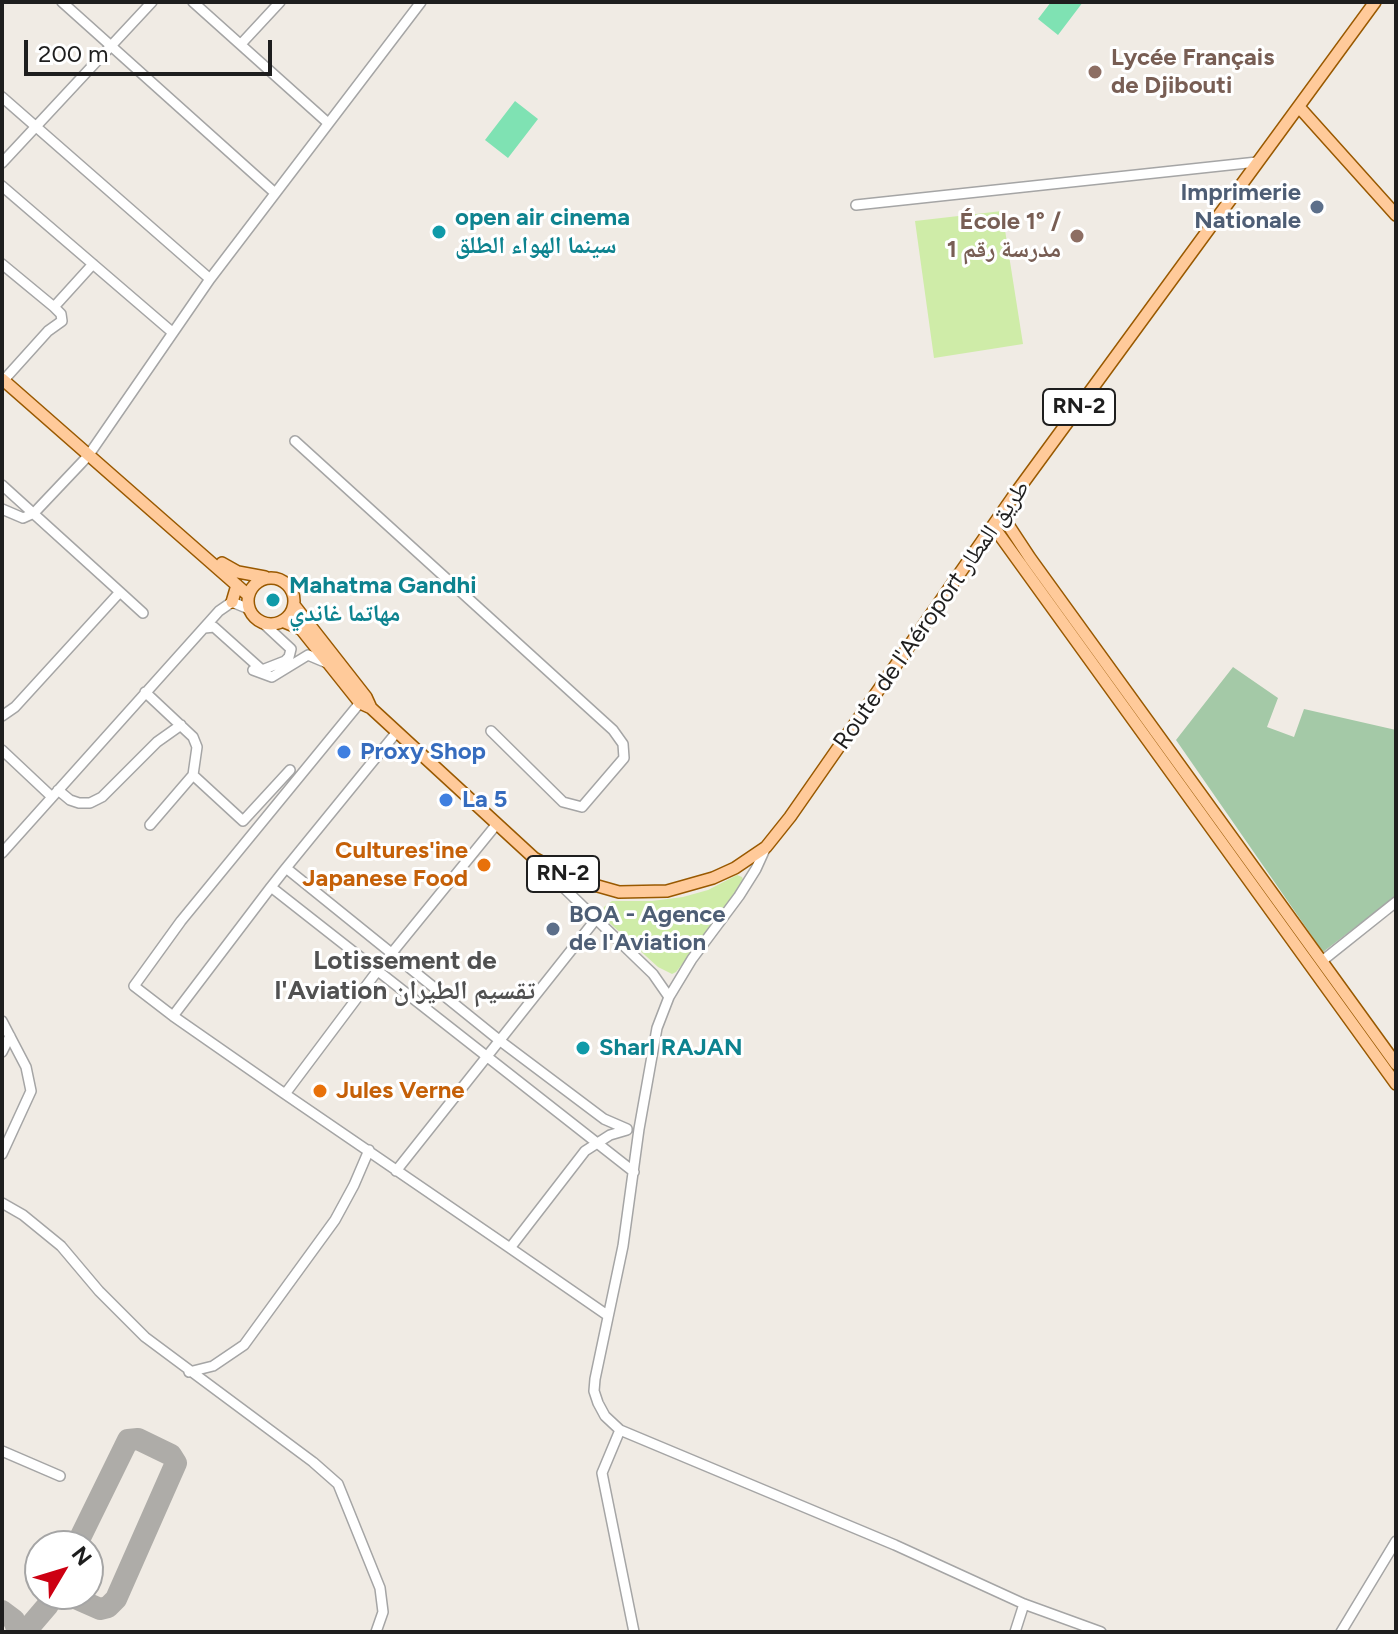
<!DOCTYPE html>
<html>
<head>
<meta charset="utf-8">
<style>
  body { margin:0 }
  #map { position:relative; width:1398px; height:1634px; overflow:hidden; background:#f0ebe4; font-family:Figtree,sans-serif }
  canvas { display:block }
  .frame { position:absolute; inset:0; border:4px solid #1e1e1e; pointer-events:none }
  .north { position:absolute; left:24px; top:1530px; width:80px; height:80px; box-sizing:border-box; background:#fff; border:2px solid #a5a5a5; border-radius:50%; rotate:52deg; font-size:22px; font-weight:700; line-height:32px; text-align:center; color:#1e1e1e }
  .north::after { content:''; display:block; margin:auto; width:28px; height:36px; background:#cd0012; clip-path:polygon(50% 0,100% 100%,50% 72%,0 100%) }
  .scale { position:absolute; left:24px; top:40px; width:248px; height:36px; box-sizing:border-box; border:4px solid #1e1e1e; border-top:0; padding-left:10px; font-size:24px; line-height:28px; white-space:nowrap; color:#1e1e1e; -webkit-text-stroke:6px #fff; paint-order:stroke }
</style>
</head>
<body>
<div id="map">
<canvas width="1398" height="1634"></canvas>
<div class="frame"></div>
<div class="north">N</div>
<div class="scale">200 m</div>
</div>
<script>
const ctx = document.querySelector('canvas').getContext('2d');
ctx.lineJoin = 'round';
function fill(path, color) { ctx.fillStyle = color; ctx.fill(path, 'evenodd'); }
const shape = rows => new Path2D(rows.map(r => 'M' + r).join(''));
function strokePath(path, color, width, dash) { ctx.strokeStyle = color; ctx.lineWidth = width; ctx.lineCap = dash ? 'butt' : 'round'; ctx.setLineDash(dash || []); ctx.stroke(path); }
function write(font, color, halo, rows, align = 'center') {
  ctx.font = font + ' Figtree,"Noto Naskh Arabic",sans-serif'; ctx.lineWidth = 6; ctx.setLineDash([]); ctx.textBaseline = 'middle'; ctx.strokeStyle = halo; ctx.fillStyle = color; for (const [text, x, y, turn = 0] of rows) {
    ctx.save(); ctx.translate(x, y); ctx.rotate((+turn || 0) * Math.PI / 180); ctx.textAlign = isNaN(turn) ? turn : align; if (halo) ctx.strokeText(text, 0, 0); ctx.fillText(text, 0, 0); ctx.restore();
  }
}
fill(shape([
  [1002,211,1023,344,934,358,915,221],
  [737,875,742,877,744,882,735,898,676,972,672,974,658,967,603,917,604,907,612,901,652,901,683,897,708,890]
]), '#cfeca8');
fill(shape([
  [1233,667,1278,698,1267,727,1294,737,1304,709,1396,730,1396,896,1323,952,1176,740]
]), '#a4c9a7');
fill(shape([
  [1051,2,1083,2,1058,35,1038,19],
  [515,101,538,119,508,158,485,140]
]), '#7fe2b3');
strokePath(shape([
  [66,1594,100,1609,108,1607,116,1599,176,1463,171,1455,138,1439,128,1440,76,1546],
  [2,1611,14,1620,18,1632],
  [25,1632,48,1605,53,1594]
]), '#aeaca8', 22);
const minor = shape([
  [62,2,275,193],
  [193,2,328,123],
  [241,44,280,2],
  [2,97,210,279],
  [2,163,152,2],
  [2,186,172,332],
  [856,205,1257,162],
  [2,264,54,307,93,264],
  [3,381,48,331,62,321,61,314,54,307],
  [295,441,613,730,623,744,624,758,582,807,563,802,491,731],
  [2,485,120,592,15,707,2,716],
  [2,509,23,518,34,513,88,456,210,279,421,2],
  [120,592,143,613],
  [205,628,214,627,262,670,285,661,289,657,291,649,263,623],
  [253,670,272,677,308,655,327,663],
  [145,692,193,737,197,747,193,775,150,825],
  [396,733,286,868,499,1040,604,1119,627,1129],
  [2,750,52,797],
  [193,775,243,821,290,770],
  [58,790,70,800,79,803,90,803,102,797,157,742,181,725],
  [496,825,378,970,285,1094,510,1248,585,1151,610,1135,627,1130],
  [766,847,756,869,739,896,692,959,669,997,657,1028,639,1129,623,1246,595,1379,594,1391,598,1403,605,1416,620,1430,895,1545,1024,1604,1101,1632],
  [2,853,219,611,232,602,249,609],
  [537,862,653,974,669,997],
  [271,887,286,868],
  [1322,961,1396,902],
  [173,1016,134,986,181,921,363,699],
  [2,1021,26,1067,31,1091,2,1154],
  [2,1052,10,1036],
  [285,1094,173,1016,271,887,634,1172],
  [396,1171,596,919],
  [2,1203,23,1215,61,1246,99,1291,145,1337,313,1462,338,1484,380,1588,383,1612,376,1632],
  [510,1248,607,1315],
  [189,1372,213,1366,244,1345,335,1220,354,1185,369,1150],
  [620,1430,602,1473,634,1632],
  [2,1451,60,1476],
  [1015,1632,1024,1604],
  [1341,1632,1396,1541]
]);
const major = shape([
  [1299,107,1396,215],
  [2,379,248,595],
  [1001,514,1030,558,1396,1064],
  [993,526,1396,1084],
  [222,563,238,572,265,577],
  '248 601a23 23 0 1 1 46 0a23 23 0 1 1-46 0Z',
  [232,602,237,585],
  [294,605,366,697,371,708,534,858,573,879,619,892,667,891,713,878,735,868,766,847,790,817,1015,494,1375,2],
  [282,621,301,629,360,703,371,708]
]);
strokePath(minor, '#a5a5a5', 12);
strokePath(major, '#995900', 14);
strokePath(minor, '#fff', 9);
strokePath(major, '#ffca9a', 11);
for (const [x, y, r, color] of [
  [1095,72,8,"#8d6e63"],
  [1317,207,8,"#5c6f8a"],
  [439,232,8,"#0f9aa8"],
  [1077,236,8,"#8d6e63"],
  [273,600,8,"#0f9aa8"],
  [344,752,8,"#3f7fe0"],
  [446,800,8,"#3f7fe0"],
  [484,865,8,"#e8710a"],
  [553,929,8,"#5c6f8a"],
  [583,1048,8,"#0f9aa8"],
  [320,1091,8,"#e8710a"]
]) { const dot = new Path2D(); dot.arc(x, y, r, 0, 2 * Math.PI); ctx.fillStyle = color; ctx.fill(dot); strokePath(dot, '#fff', 3); }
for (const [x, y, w] of [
  [1079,407,72],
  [563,874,72]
]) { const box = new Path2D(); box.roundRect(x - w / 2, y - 18, w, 36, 6); ctx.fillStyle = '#fff'; ctx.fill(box); strokePath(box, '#1e1e1e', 2); }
write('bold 22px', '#1e1e1e', null, [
  ["RN-2",1079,407],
  ["RN-2",563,874]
]);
write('bold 24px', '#785e54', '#fff', [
  ["Lycée Français",1111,58],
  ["de Djibouti",1111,86],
  ["École 1° /",1061,222,"right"],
  ["مدرسة رقم 1",1061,250,"right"]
], 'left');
write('bold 24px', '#4e5e75', '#fff', [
  ["Imprimerie",1301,193],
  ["Nationale",1301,221],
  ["BOA - Agence",569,915,"left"],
  ["de l'Aviation",569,943,"left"]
], 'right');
write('bold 24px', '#0d838f', '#fff', [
  ["open air cinema",455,218],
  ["سينما الهواء الطلق",455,246],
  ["Mahatma Gandhi",289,586],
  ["مهاتما غاندي",289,614],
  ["Sharl RAJAN",599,1048]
], 'left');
write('24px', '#1e1e1e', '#fff', [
  ["Route de l'Aéroport طريق المطار",932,615,-55]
]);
write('bold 24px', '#366cbe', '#fff', [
  ["Proxy Shop",360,752],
  ["La 5",462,800]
], 'left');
write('bold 24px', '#c56008', '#fff', [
  ["Cultures'ine",468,851],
  ["Japanese Food",468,879],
  ["Jules Verne",336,1091,"left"]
], 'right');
write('bold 26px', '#515151', '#fff', [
  ["Lotissement de",405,961],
  ["l'Aviation تقسيم الطيران",405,991]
]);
</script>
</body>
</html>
